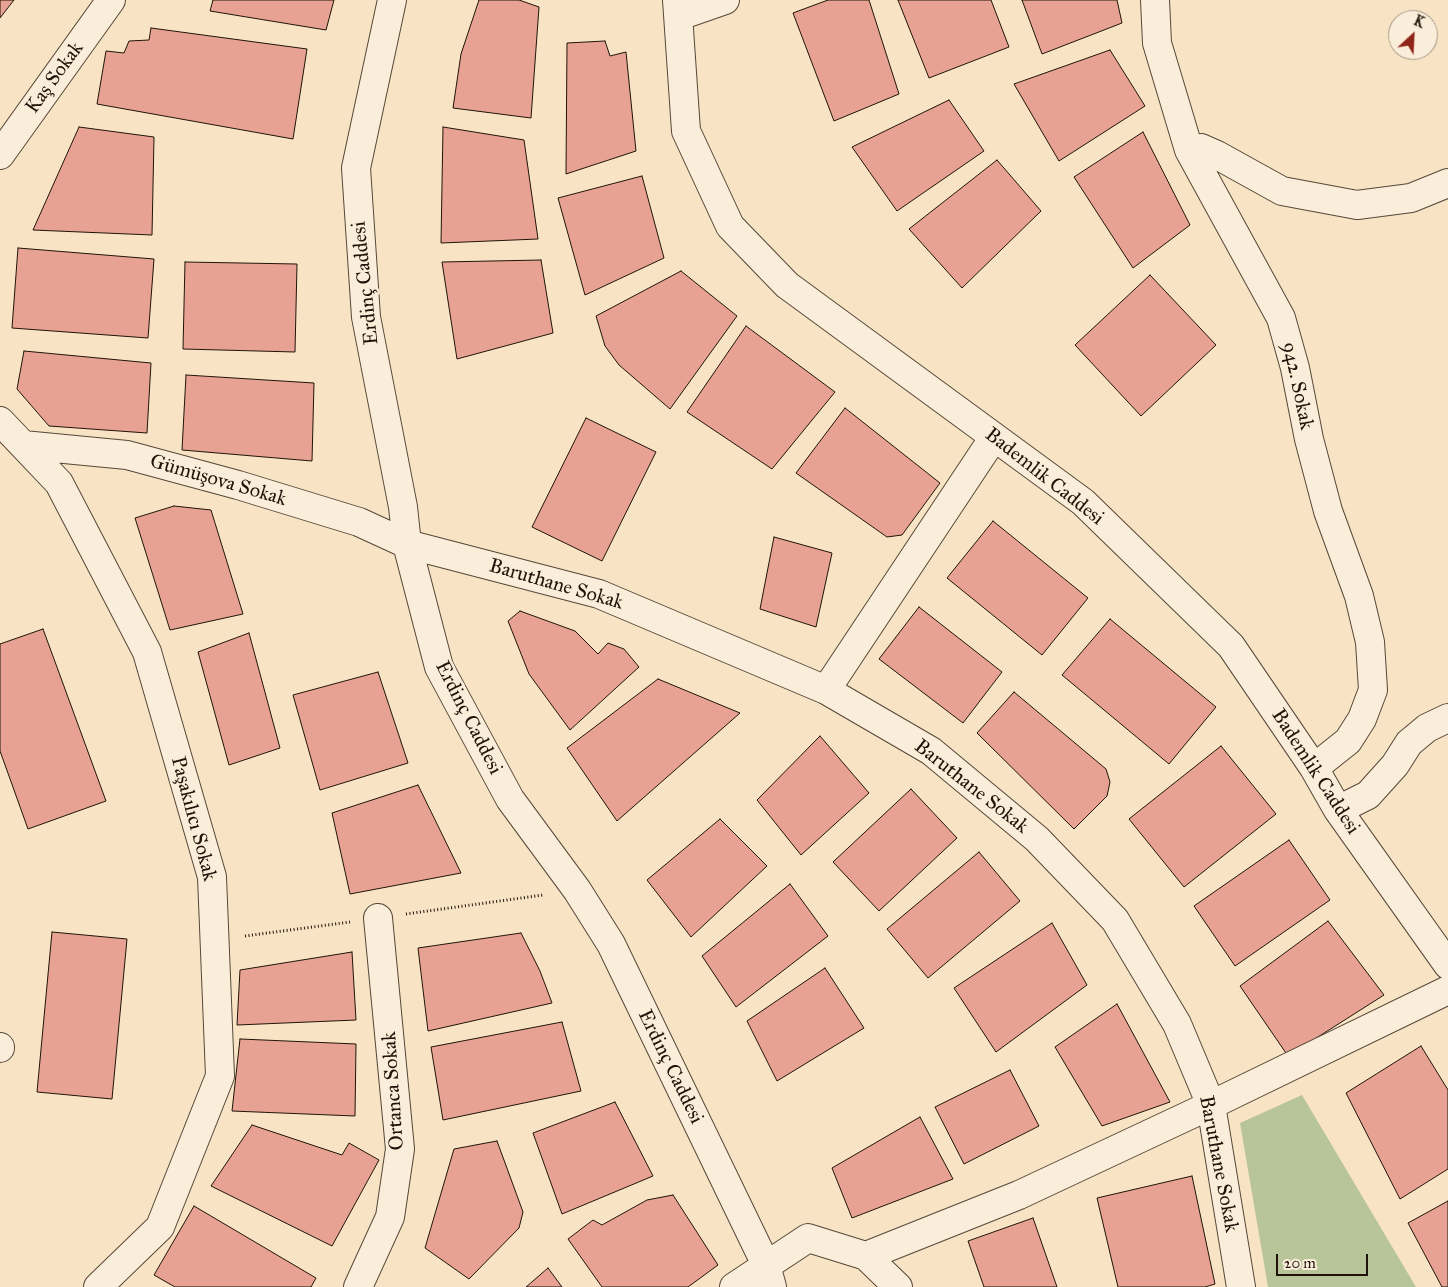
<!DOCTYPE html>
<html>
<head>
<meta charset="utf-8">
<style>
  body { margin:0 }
  #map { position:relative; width:1448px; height:1287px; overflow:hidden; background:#f8e4c5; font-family:"IM FELL Great Primer",serif }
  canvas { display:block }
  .north { position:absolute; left:1388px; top:10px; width:50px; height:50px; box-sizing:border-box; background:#faedd9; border:1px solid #a29686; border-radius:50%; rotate:25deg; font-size:14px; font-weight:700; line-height:20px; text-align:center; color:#1f1409 }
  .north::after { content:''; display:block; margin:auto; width:18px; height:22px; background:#8f2418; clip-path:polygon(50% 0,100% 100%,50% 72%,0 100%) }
  .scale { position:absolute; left:1276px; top:1254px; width:92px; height:22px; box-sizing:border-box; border:2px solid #1f1409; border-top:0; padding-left:6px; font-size:15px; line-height:18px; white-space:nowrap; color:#1f1409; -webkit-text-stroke:4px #faedd9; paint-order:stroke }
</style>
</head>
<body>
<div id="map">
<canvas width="1448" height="1287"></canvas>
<div class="north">K</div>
<div class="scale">20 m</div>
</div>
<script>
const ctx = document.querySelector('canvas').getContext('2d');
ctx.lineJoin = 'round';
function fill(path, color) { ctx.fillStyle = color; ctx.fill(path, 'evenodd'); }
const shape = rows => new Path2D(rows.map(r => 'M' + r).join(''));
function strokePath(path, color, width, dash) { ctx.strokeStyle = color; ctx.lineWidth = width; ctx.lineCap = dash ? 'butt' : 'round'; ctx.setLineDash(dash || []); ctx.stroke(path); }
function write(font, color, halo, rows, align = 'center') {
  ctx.font = font + ' "IM FELL Great Primer",serif'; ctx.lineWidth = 5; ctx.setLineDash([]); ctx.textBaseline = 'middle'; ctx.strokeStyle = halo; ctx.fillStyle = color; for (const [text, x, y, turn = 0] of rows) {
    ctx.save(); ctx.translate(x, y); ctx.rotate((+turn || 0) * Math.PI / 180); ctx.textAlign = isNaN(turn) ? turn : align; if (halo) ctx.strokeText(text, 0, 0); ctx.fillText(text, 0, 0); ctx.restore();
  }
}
fill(shape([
  [1302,1095,1416,1287,1268,1287,1240,1123]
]), '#b8c598');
const building = shape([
  [0,0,14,0,0,18,0,0],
  [213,0,334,0,326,30,210,11,213,0],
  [479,0,519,0,539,7,531,118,453,108,461,54,479,0],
  [828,0,869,0,899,94,834,121,793,13,828,0],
  [898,0,991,0,1009,47,929,78,898,0],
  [1022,0,1117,0,1122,23,1042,54,1022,0],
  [151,28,307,49,293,139,97,104,106,51,124,53,129,41,149,40,151,28],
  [605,41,610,56,626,52,636,151,566,174,567,43,605,41],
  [1110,50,1145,106,1059,161,1014,84,1110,50],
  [949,100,984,151,897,211,852,147,949,100],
  [79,127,154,137,152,235,33,230,79,127],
  [443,127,524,140,538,239,441,243,443,127],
  [1143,132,1190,225,1133,268,1074,177,1143,132],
  [997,160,1041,211,962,288,909,229,997,160],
  [642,176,664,258,585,295,558,198,642,176],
  [18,248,154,259,148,338,12,328,18,248],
  [541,260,553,333,457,359,442,262,541,260],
  [185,262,297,264,295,352,183,349,185,262],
  [681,271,737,316,670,409,619,365,605,346,596,316,681,271],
  [1150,275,1216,345,1141,416,1075,345,1150,275],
  [746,326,835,392,772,469,687,412,746,326],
  [24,351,151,363,147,433,49,426,17,389,24,351],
  [186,375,314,383,312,461,182,450,186,375],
  [845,408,940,483,902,535,887,537,796,473,845,408],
  [586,418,656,452,602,561,532,527,586,418],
  [174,506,211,510,243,614,170,630,135,518,174,506],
  [993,521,1088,598,1042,655,947,578,993,521],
  [774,537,832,553,816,627,760,609,774,537],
  [919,607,1002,672,963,723,879,659,919,607],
  [520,611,575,631,598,654,608,643,624,649,639,667,570,730,529,674,508,621,520,611],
  [1110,619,1216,707,1169,764,1062,675,1110,619],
  [43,629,106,801,28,829,0,751,0,644,43,629],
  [249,633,280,748,229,765,198,652,249,633],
  [378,672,408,763,320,790,293,695,378,672],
  [658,679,740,713,617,821,567,748,658,679],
  [1014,692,1106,769,1110,782,1107,796,1074,829,977,733,1014,692],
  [820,736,869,793,801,855,757,800,820,736],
  [1221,746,1276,814,1184,887,1129,819,1221,746],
  [418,785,461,873,350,894,332,813,418,785],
  [911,789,957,838,879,911,833,862,911,789],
  [720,819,767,866,691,937,647,880,720,819],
  [1289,840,1330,900,1235,966,1194,906,1289,840],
  [979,852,1020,901,928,978,887,929,979,852],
  [790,884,828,936,736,1007,702,956,790,884],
  [1328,921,1384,995,1288,1056,1240,986,1328,921],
  [1052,923,1087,985,996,1052,954,988,1052,923],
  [52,932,127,939,112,1099,37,1092,52,932],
  [521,933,540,971,552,1003,428,1031,418,948,521,933],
  [352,952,356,1020,237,1025,240,970,352,952],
  [825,968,864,1028,777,1081,747,1021,825,968],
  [1117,1004,1170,1102,1102,1126,1055,1047,1117,1004],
  [562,1022,581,1091,443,1120,431,1047,562,1022],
  [240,1039,356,1044,355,1116,232,1111,240,1039],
  [1421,1046,1448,1090,1448,1169,1400,1199,1346,1093,1421,1046],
  [1010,1070,1039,1126,964,1164,935,1107,1010,1070],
  [615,1102,653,1176,562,1214,533,1133,615,1102],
  [920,1117,953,1179,852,1218,832,1168,920,1117],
  [252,1125,342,1155,349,1143,379,1160,332,1246,211,1186,252,1125],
  [497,1141,523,1212,519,1228,469,1279,425,1248,454,1149,497,1141],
  [1192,1176,1215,1284,1205,1287,1118,1287,1097,1198,1192,1176],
  [673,1195,718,1265,688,1287,602,1287,568,1239,593,1220,602,1225,647,1200,673,1195],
  [1448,1201,1448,1287,1442,1287,1408,1223,1448,1201],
  [194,1206,316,1278,311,1287,175,1287,154,1275,194,1206],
  [1033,1218,1057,1287,984,1287,968,1241,1033,1218],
  [548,1268,562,1287,526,1287,548,1268]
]);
fill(building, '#e7a293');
strokePath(building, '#1f1409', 1);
const minor = shape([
  [392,0,356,168,366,317,403,507,407,544,439,667,510,799,577,890,611,944,766,1265,772,1287],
  [677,0,686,131,730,226,787,285,1083,502,1231,646,1314,768,1338,810,1448,965],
  [1155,0,1157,43,1189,150,1281,318,1295,368,1309,439,1328,511,1359,596,1370,642,1373,690,1362,719,1348,741,1314,768],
  [679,16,725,0],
  [1189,150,1201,148,1217,155,1282,191,1357,205,1411,198,1448,183],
  [0,155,111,0],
  [0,421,59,483,147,652,212,877,220,1076,160,1227,98,1287],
  [23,445,127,455,238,485,359,522,407,544,599,594,826,690,931,751,1037,839,1115,920,1177,1024,1211,1105,1241,1287],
  [826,690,994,437],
  [1338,810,1368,795,1395,765,1409,743,1427,728,1448,718],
  [0,1047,0,1048],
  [866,1256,1019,1195,1211,1105,1448,990],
  [358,1287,390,1217,400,1149,378,918],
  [734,1287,808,1238,866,1256,898,1287]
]);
strokePath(minor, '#554838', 30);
strokePath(shape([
  [406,914,543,895],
  [245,936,350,922]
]), '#1f1409', 3, [1, 2.5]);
strokePath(minor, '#faedd9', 28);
write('20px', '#1f1409', '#faedd9', [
  ["Kaş Sokak",55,78,-54],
  ["Erdinç Caddesi",366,283,-96],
  ["942. Sokak",1297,386,78],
  ["Bademlik Caddesi",1044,477,38],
  ["Gümüşova Sokak",218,481,16],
  ["Baruthane Sokak",556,585,16],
  ["Erdinç Caddesi",468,718,63],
  ["Bademlik Caddesi",1315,772,57],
  ["Baruthane Sokak",971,787,38],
  ["Paşakılıcı Sokak",193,819,75],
  ["Erdinç Caddesi",670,1067,64],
  ["Ortanca Sokak",394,1091,-94],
  ["Baruthane Sokak",1218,1164,79]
]);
</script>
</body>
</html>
